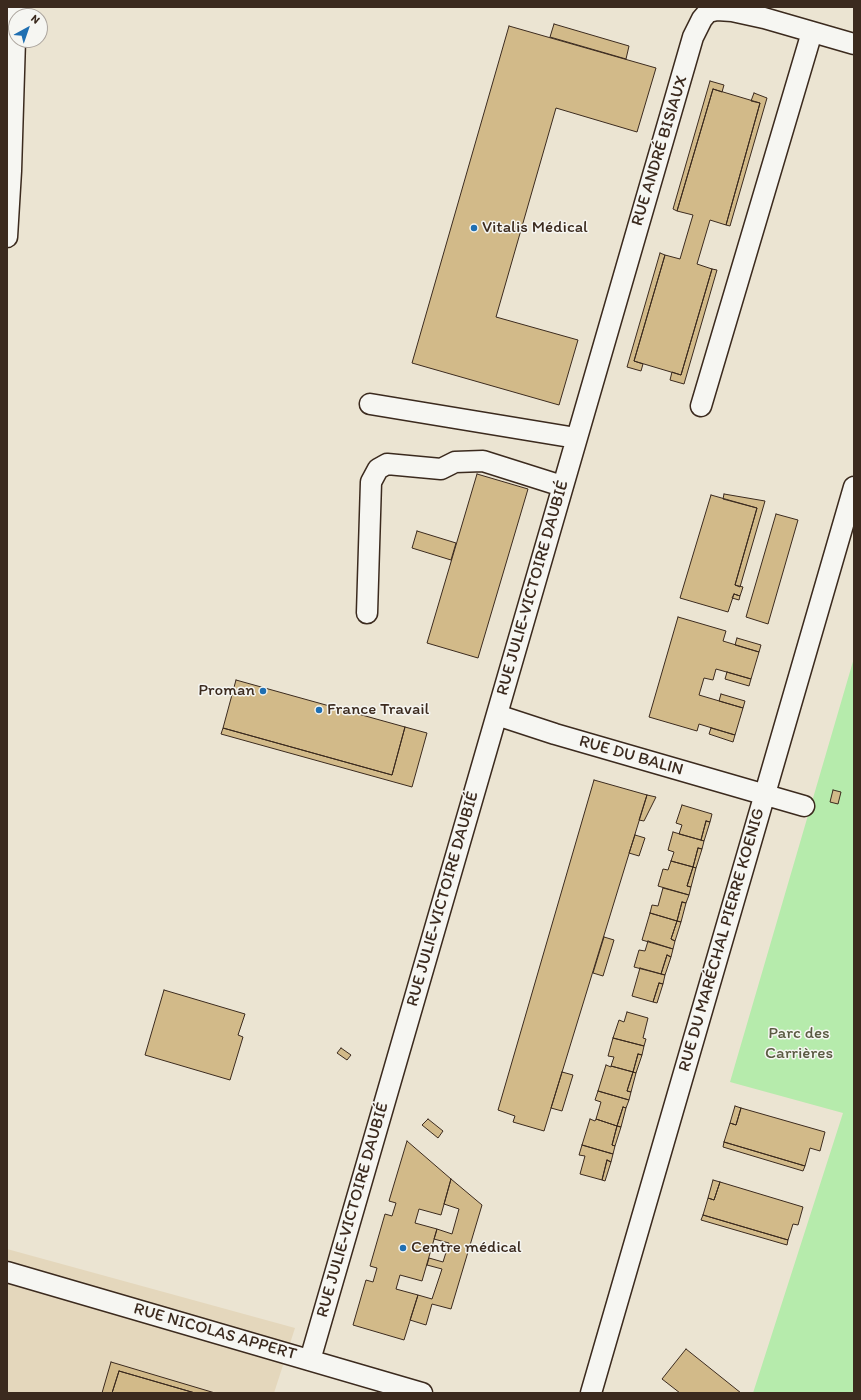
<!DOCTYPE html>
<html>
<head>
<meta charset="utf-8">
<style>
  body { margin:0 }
  #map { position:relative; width:861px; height:1400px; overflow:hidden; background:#ebe4d2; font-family:Itim,sans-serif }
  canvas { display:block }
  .frame { position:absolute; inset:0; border:8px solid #3b2a1e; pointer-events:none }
  .north { position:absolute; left:8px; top:8px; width:40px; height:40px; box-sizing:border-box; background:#f6f6f2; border:1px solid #aba49d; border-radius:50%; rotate:40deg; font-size:11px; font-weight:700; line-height:16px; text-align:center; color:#3b2a1e }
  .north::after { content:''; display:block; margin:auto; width:14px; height:18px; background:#1f6fb2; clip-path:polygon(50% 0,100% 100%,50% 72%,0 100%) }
</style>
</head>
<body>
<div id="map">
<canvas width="861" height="1400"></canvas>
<div class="frame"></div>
<div class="north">N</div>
</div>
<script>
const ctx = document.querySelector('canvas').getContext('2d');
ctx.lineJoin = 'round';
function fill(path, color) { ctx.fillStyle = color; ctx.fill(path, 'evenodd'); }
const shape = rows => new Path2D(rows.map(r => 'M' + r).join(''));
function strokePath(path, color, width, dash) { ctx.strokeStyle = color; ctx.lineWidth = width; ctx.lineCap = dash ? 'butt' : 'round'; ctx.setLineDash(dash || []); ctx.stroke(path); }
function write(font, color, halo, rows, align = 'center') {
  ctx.font = font + ' Itim,sans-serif'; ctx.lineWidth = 3; ctx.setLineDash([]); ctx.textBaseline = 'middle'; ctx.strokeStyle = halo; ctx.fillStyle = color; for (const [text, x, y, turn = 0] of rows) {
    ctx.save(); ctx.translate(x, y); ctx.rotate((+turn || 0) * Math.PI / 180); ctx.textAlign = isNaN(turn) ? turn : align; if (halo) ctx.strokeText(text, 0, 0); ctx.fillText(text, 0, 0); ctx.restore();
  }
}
fill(shape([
  [7,1249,295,1328,274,1393,7,1393]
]), '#e4d7bc');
fill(shape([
  [854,658,854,1393,753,1393,843,1113,730,1082]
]), '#b6ebac');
const building = shape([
  [554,24,629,46,626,59,550,37,554,24],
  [509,26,656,68,637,132,556,108,496,317,578,340,559,405,412,363,509,26],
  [710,81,724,85,722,92,713,89,677,211,673,209,710,81],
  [713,89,760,103,726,225,710,220,697,264,712,269,681,375,634,361,665,255,680,259,690,225,693,215,677,211,713,89],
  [754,93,767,98,730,226,726,225,760,103,751,101,754,93],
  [660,253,665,255,634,361,643,364,641,371,627,367,660,253],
  [712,269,717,270,684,384,670,380,672,372,681,375,712,269],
  [477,474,528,489,478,658,427,643,477,474],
  [724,494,765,501,740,587,735,585,757,508,723,499,724,494],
  [711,495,757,508,735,585,743,587,740,596,734,594,728,612,680,598,711,495],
  [776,514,798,520,768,624,746,617,776,514],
  [417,531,456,543,451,560,412,548,417,531],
  [734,594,740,596,739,600,732,598,734,594],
  [678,617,726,631,723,641,759,652,751,679,716,669,713,680,704,678,699,695,743,708,735,735,699,724,697,731,649,717,678,617],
  [737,638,761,645,759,652,735,645,737,638],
  [727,672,751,679,749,686,725,679,727,672],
  [236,680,405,727,392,775,223,728,236,680],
  [721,694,745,701,743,708,719,701,721,694],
  [405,727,427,733,412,787,221,734,223,728,392,775,405,727],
  [711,728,735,735,733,742,709,734,711,728],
  [594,780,647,795,544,1131,513,1122,515,1116,498,1110,594,780],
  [833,790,841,792,838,804,830,802,833,790],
  [647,795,656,797,644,821,639,820,647,795],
  [682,805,712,814,710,822,706,821,701,840,679,834,682,825,676,823,682,805],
  [706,821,710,822,704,841,701,840,706,821],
  [673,832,704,841,702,849,698,848,693,867,671,861,674,852,668,850,673,832],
  [635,835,645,838,639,856,629,853,635,835],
  [698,848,702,849,696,868,693,867,698,848],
  [671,861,693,867,687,886,691,887,689,895,658,886,663,869,668,870,671,861],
  [693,867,696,868,691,887,687,886,693,867],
  [663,888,689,895,686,903,682,902,677,921,650,913,652,905,658,906,663,888],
  [682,902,686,903,681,922,677,921,682,902],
  [650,913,677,921,671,939,675,941,673,949,642,940,650,913],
  [677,921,681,922,675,941,671,939,677,921],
  [604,937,614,940,603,976,593,973,604,937],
  [648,941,673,949,671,957,667,955,661,974,634,967,639,950,645,951,648,941],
  [667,955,671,957,665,975,661,974,667,955],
  [640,968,665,975,663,984,659,983,653,1002,632,996,640,968],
  [659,983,663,984,657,1003,653,1002,659,983],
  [164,990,245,1014,238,1035,243,1037,230,1080,145,1055,164,990],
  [627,1012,648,1018,643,1038,646,1039,644,1046,613,1038,619,1020,624,1022,627,1012],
  [613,1038,644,1046,642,1055,638,1054,633,1072,611,1066,614,1057,608,1056,613,1038],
  [341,1048,351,1055,347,1060,337,1053,341,1048],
  [638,1054,642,1055,636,1073,633,1072,638,1054],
  [606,1065,611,1067,611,1066,633,1072,627,1091,631,1092,629,1100,598,1091,606,1065],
  [562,1072,573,1075,562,1111,551,1108,562,1072],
  [633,1072,636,1073,631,1092,627,1091,633,1072],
  [598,1091,629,1100,626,1108,623,1107,617,1126,596,1119,601,1102,595,1100,598,1091],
  [735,1106,741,1108,736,1125,730,1123,735,1106],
  [623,1107,626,1108,621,1127,617,1126,623,1107],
  [741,1108,825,1132,820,1151,810,1148,805,1166,724,1142,730,1123,736,1125,741,1108],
  [428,1119,443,1131,438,1138,422,1125,428,1119],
  [590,1119,595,1121,596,1119,617,1126,612,1145,615,1146,613,1154,582,1145,590,1119],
  [617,1126,621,1127,615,1146,612,1145,617,1126],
  [407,1141,451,1179,441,1215,419,1209,415,1223,437,1229,422,1281,400,1275,396,1289,418,1295,404,1340,353,1325,366,1280,373,1282,377,1268,370,1266,385,1214,392,1216,396,1203,389,1201,407,1141],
  [724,1142,805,1166,803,1171,723,1147,724,1142],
  [582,1145,613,1154,611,1162,607,1160,602,1180,580,1174,585,1156,579,1155,582,1145],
  [607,1160,611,1162,605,1181,602,1180,607,1160],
  [451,1179,482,1205,451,1309,432,1304,426,1325,410,1320,418,1295,432,1299,442,1269,427,1265,429,1258,443,1262,449,1243,434,1239,437,1229,452,1234,459,1209,444,1204,451,1179],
  [713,1180,720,1182,714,1200,708,1198,713,1180],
  [720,1182,803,1207,798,1225,793,1224,788,1240,703,1215,708,1198,714,1200,720,1182],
  [703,1215,788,1240,787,1245,701,1220,703,1215],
  [686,1349,741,1393,680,1393,662,1379,686,1349],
  [111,1362,215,1393,195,1393,119,1371,112,1393,102,1393,111,1362],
  [119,1371,195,1393,112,1393,119,1371]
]);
fill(building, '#d2ba89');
strokePath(building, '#3b2a1e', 1);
const minor = shape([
  [7,237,11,171,16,7],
  [370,404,576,438],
  [701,406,812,32],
  [367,613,371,482,378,469,387,464,441,469,455,462,483,461,562,486],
  [497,715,555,734,804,806],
  [7,1272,422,1393],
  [310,1360,693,37,702,19,708,12,717,10,732,11,764,18,854,44],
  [591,1393,854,487]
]);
strokePath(minor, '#3b2a1e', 23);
strokePath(minor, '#f6f6f2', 20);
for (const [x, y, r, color] of [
  [474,228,4,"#1f6fb2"],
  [263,691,4,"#1f6fb2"],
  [319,710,4,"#1f6fb2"],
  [403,1248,4,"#1f6fb2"]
]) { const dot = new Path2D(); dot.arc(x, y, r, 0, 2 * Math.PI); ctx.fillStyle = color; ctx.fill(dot); strokePath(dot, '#f6f6f2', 1.5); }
write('17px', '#3b2a1e', '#f6f6f2', [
  ["RUE ANDRÉ BISIAUX",660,151,-73],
  ["RUE JULIE-VICTOIRE DAUBIÉ",533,588,-74],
  ["RUE DU BALIN",631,756,16],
  ["RUE JULIE-VICTOIRE DAUBIÉ",443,899,-74],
  ["RUE DU MARÉCHAL PIERRE KOENIG",722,940,-74],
  ["RUE JULIE-VICTOIRE DAUBIÉ",353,1210,-74],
  ["RUE NICOLAS APPERT",215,1332,16]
]);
write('17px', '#3b2a1e', '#f6f6f2', [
  ["Vitalis Médical",482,228],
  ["Proman",255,691,"right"],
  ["France Travail",327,710],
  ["Centre médical",411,1248]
], 'left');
write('17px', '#5a5a42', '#f6f6f2', [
  ["Parc des",799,1034],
  ["Carrières",799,1054]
]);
</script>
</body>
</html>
